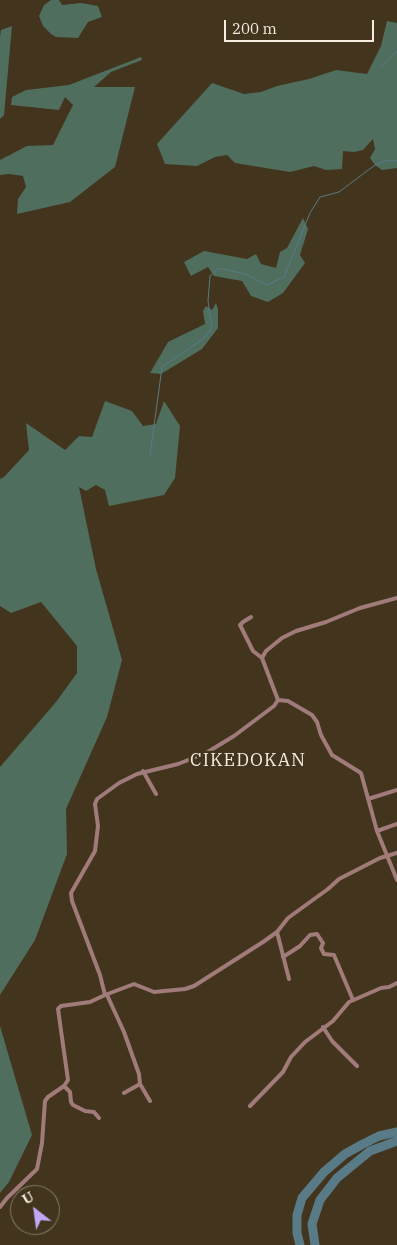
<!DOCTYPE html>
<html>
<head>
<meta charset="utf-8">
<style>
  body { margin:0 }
  #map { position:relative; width:397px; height:1245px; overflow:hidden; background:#42341d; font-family:"IBM Plex Serif",serif }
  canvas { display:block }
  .north { position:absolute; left:10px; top:1185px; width:50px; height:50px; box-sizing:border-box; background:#42341d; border:1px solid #8a7e6b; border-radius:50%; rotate:330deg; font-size:14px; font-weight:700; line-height:20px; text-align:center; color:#f6ede0 }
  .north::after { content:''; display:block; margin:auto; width:18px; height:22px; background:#c0a8f4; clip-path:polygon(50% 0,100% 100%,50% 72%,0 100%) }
  .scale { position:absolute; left:224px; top:20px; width:150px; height:22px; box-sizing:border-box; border:2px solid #f6ede0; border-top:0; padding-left:6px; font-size:15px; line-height:18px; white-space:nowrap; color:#f6ede0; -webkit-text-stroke:4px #42341d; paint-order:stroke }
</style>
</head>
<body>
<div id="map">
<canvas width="397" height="1245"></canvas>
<div class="north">U</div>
<div class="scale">200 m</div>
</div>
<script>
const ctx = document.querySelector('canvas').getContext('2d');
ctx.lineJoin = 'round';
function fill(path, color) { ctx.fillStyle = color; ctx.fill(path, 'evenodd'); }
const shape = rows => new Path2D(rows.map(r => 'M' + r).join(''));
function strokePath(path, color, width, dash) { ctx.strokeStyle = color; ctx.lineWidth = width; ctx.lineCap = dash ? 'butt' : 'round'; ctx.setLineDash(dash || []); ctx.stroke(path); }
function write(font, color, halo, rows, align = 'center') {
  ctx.font = font + ' "IBM Plex Serif",serif'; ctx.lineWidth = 4.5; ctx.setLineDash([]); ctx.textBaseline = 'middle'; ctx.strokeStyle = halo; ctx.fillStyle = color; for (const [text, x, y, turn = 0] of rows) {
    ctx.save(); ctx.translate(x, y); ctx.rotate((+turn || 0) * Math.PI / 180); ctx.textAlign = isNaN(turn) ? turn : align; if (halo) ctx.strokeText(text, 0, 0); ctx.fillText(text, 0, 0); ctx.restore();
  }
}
fill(shape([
  [51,0,59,0,62,5,81,3,98,6,102,17,88,22,78,38,56,37,51,34,43,26,39,16,44,5],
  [387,21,397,23,397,168,382,170,375,165,370,158,375,149,373,139,363,150,354,152,343,151,342,169,326,170,314,166,290,172,235,163,227,155,215,157,197,166,165,164,157,144,212,83,244,94,261,92,277,86,309,79,336,70,367,74,381,46],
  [12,26,4,115,0,119,0,36,1,30],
  [141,57,142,60,111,72,94,87,135,87,115,167,70,202,17,214,18,199,26,187,23,176,9,174,0,175,0,160,27,146,53,145,73,105,65,97,59,110,11,105,12,97,26,90,69,85],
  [303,218,308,229,300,255,305,263,283,293,268,302,251,296,242,281,214,276,208,267,191,276,184,262,204,251,247,259,256,254,261,264,276,268,280,252,287,248],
  [216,303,218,309,218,328,202,349,161,374,150,373,168,342,205,324,203,311,206,306,212,310],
  [105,401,132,411,143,426,156,424,164,401,180,426,175,478,164,495,109,506,105,490,96,485,86,491,79,487,96,569,122,660,107,717,66,809,67,854,35,940,0,995,0,767,56,702,77,673,77,646,41,602,11,613,0,606,0,479,4,477,29,450,26,423,65,450,79,436,92,437],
  [0,1026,32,1135,9,1182,0,1193]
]), '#4f6e5e');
strokePath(shape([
  [380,67,397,51],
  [150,456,162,367,203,339,212,328,208,301,210,276,219,268,245,274,267,285,284,277,310,213,320,197,339,192,375,165,385,161,393,160,397,161]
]), '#597b88', 1);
strokePath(shape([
  [300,1245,297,1233,297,1215,302,1198,324,1172,345,1154,363,1144,379,1136,397,1132],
  [315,1245,312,1224,320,1200,337,1178,370,1151,397,1141]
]), '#597b88', 9);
strokePath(shape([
  [251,617,243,622,240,625,253,651,262,658],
  [278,700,288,701,312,715,317,722,321,735,332,755,361,773,377,831,397,880],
  [143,771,156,794],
  [368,799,397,790],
  [377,831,397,824],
  [277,932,289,979],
  [283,957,300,946,310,935,317,934,323,943,321,948,324,954,334,955,353,1000],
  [105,995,134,984,154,992,185,989,194,986,263,942,277,932,288,918,328,889,339,879,380,858,397,853],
  [107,995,124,1032,139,1074,140,1084,124,1093],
  [323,1027,332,1041,357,1066],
  [140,1084,150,1101],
  [64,1086,70,1092,71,1102,73,1105,85,1111,94,1112,99,1118],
  [250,1106,283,1072,291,1057,305,1042,333,1021,349,1002,381,988,389,987,397,983],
  [0,1207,7,1198,37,1169,42,1143,45,1101,48,1097,64,1086,68,1080,58,1009,61,1006,90,1002,105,995,100,975,72,901,71,893,95,851,98,826,95,804,97,799,119,783,137,774,178,764,206,753,234,736,274,706,278,700,262,658,266,651,282,638,296,631,326,622,360,608,397,598]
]), '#a07b7a', 4);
ctx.letterSpacing = '1px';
write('18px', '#f6ede0', '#42341d', [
  ["CIKEDOKAN",248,761]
]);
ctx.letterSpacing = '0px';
</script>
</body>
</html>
